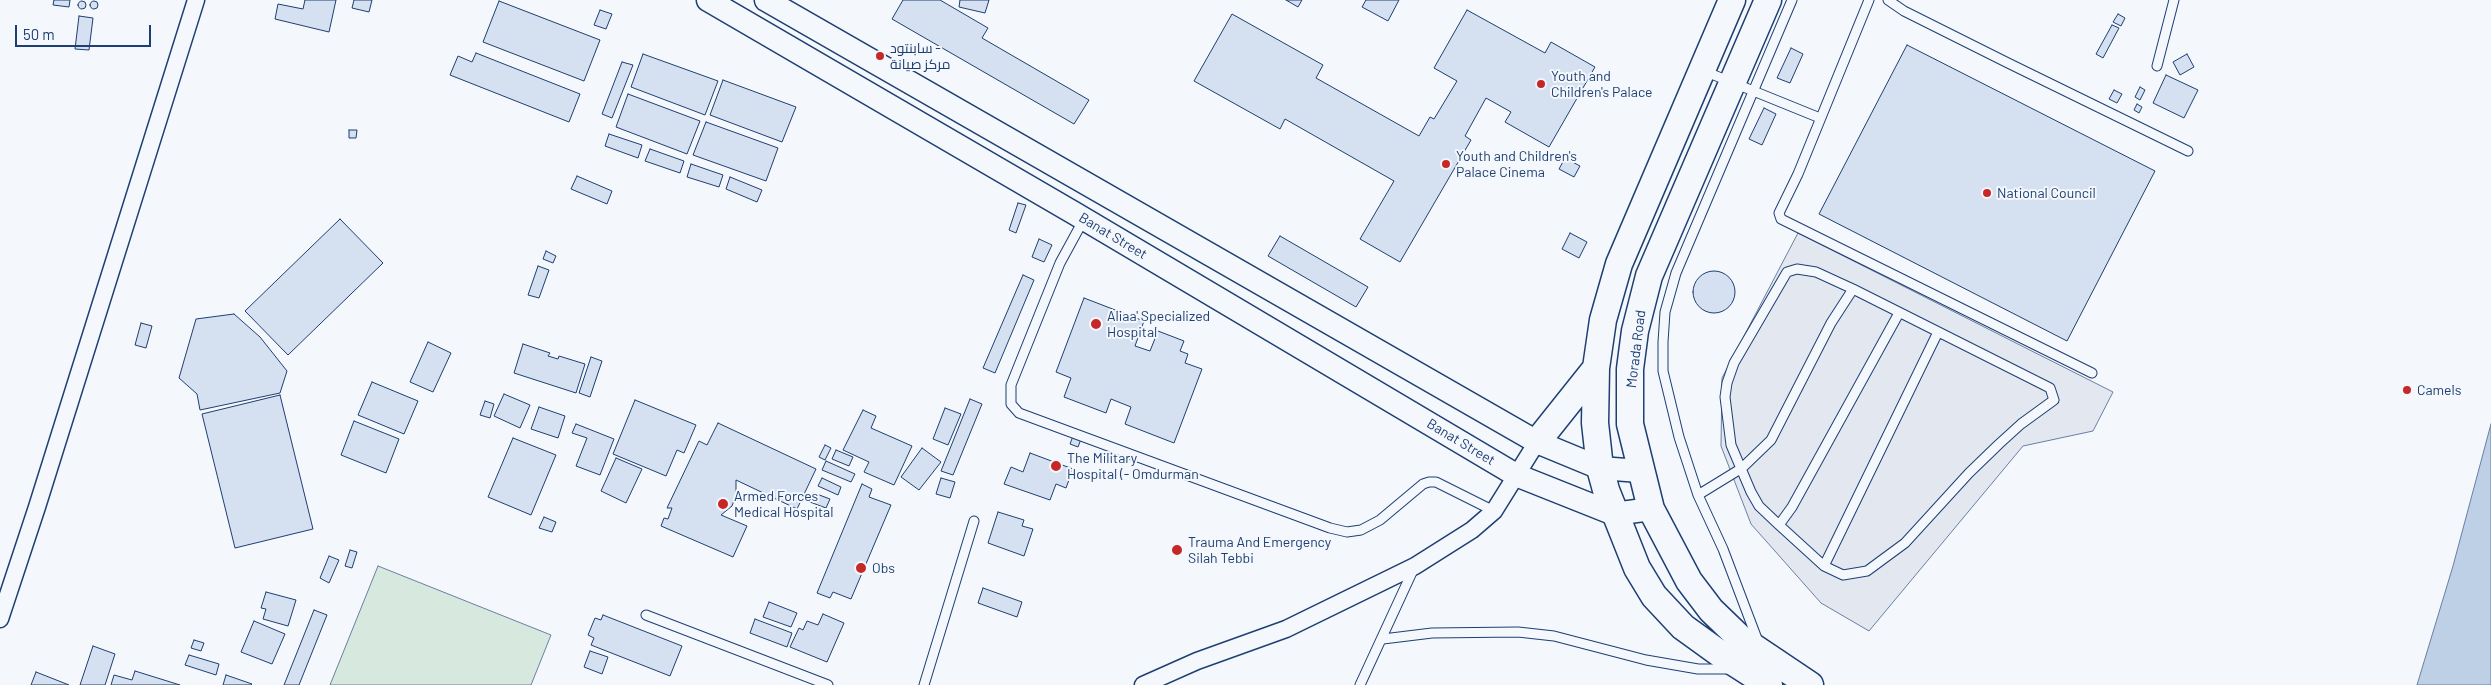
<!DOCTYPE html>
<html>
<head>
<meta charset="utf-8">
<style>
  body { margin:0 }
  #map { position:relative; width:2491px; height:685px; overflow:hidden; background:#f4f7fb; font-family:Barlow,sans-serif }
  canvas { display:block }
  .scale { position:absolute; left:15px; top:25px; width:136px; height:22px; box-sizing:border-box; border:2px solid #1d3f73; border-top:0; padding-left:6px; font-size:15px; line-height:18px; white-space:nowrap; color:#1d3f73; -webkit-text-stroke:4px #f4f7fb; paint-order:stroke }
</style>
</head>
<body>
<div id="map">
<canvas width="2491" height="685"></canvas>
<div class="scale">50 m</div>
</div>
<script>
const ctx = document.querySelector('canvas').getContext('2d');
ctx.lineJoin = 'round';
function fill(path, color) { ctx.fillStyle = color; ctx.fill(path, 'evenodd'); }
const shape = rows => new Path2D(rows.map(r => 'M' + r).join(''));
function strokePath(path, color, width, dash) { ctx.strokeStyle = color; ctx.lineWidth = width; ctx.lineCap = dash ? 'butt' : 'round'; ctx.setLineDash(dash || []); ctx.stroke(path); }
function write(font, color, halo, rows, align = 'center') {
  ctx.font = font + ' Barlow,Cairo,sans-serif'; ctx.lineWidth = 4; ctx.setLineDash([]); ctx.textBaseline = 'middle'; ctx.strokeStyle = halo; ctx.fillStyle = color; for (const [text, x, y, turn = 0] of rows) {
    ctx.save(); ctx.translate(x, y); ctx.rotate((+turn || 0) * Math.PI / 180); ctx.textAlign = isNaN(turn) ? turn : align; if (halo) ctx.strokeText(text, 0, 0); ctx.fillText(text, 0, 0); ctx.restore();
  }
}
const green = shape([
  [378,566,551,635,531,685,330,685,378,566]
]);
fill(green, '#d7e8df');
strokePath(green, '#687fa3', 1);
const parking = shape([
  [1798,233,2113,392,2093,431,2023,446,1869,631,1821,603,1751,524,1721,446,1722,378,1798,233]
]);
fill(parking, '#e3e8f0');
strokePath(parking, '#687fa3', 1);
const water = shape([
  [2491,424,2491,685,2417,685,2453,566,2491,424]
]);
fill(water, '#bed0e5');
strokePath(water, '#687fa3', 1);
const building = shape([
  [54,0,70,0,69,7,53,5,54,0],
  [305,0,336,0,329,32,275,19,278,4,303,9,305,0],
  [354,0,372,0,369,12,352,8,354,0],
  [903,0,940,0,988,28,982,38,1089,100,1074,124,892,19,903,0],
  [960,0,989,0,985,13,959,7,960,0],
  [1286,0,1302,0,1298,7,1286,0],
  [1366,0,1399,0,1388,21,1362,7,1366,0],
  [499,1,600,40,584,81,483,42,499,1],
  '90 5a4 4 0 1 1 8 0a4 4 0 1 1-8 0Z',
  '78 5a4 4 0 1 1 8 0a4 4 0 1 1-8 0Z',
  [600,10,612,14,606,29,594,25,600,10],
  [1467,10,1545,53,1551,42,1595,67,1549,147,1505,122,1511,112,1486,98,1465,136,1471,140,1400,262,1360,239,1394,181,1285,119,1280,129,1194,81,1232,14,1323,65,1316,78,1419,136,1430,117,1434,119,1457,81,1434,68,1467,10],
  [2118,14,2125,18,2121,26,2113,22,2118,14],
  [79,16,93,18,89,50,75,49,79,16],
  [2112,25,2119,28,2103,58,2096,54,2112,25],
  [1907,45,2155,171,2067,341,1819,214,1907,45],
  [1791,48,1803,54,1790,83,1777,78,1791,48],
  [476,53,580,94,569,122,450,75,458,56,472,62,476,53],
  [643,54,718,81,705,115,631,87,643,54],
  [2187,54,2194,67,2180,75,2173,62,2187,54],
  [622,62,633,65,612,118,602,114,622,62],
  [2166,75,2198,90,2184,118,2153,103,2166,75],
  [723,80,796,107,782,142,710,115,723,80],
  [2140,87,2145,90,2140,100,2135,97,2140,87],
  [2114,90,2122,94,2117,103,2109,99,2114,90],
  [628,94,700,121,687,154,616,127,628,94],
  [2137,104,2142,107,2139,113,2134,110,2137,104],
  [1764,108,1776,114,1762,145,1749,139,1764,108],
  [706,122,778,148,766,181,693,155,706,122],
  [349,130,357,130,356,138,349,138,349,130],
  [609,134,642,145,638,158,605,146,609,134],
  [650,149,684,161,680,173,645,161,650,149],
  [1565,158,1580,166,1574,177,1559,169,1565,158],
  [691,164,723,175,719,187,687,177,691,164],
  [577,176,612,191,607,204,571,189,577,176],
  [730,177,762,190,757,202,726,189,730,177],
  [1018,203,1026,205,1016,233,1009,230,1018,203],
  [340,219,383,263,288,355,245,311,340,219],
  [1570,233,1587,242,1579,258,1562,249,1570,233],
  [1280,236,1368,287,1356,307,1268,256,1280,236],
  [1039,239,1052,245,1044,262,1032,257,1039,239],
  [546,251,556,256,553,263,543,259,546,251],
  [538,266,549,270,539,298,528,295,538,266],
  '1693 292a21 21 0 1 1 42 0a21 21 0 1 1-42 0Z',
  [1023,275,1034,280,995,373,983,368,1023,275],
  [1084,298,1144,321,1135,346,1150,351,1158,331,1184,341,1180,351,1188,354,1185,363,1202,369,1174,443,1125,424,1131,407,1111,399,1106,413,1064,397,1071,378,1056,372,1084,298],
  [234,314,260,337,287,371,280,393,200,410,197,394,179,378,196,319,234,314],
  [141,323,152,326,146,348,135,345,141,323],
  [428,342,451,353,433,392,410,382,428,342],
  [523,344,550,353,548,356,558,359,559,356,585,364,576,393,514,373,523,344],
  [591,357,602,361,590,397,579,393,591,357],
  [372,382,418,401,404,434,358,415,372,382],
  [504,394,530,405,520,428,494,416,504,394],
  [280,395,313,529,235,548,202,414,280,395],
  [970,399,982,404,953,475,941,471,970,399],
  [635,400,696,425,684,453,677,450,666,476,613,454,635,400],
  [485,401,494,404,490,418,480,415,485,401],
  [539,407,565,416,558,438,531,429,539,407],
  [945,408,961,414,948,445,933,439,945,408],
  [863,410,876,416,871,428,912,446,894,485,864,472,869,462,843,450,863,410],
  [354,421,399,439,386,473,341,455,354,421],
  [718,423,816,469,797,509,736,480,736,495,732,506,721,515,747,526,733,557,661,526,664,518,668,519,672,508,667,508,699,441,707,445,718,423],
  [576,424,614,439,600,475,576,466,587,438,572,433,576,424],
  [1073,436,1081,439,1078,447,1070,444,1073,436],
  [513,438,556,455,531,515,488,497,513,438],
  [825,445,831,448,825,460,819,457,825,445],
  [922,448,941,462,919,490,901,477,922,448],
  [836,450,853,457,849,466,832,459,836,450],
  [1030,453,1073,469,1066,488,1056,484,1050,500,1004,484,1011,467,1023,472,1030,453],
  [616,458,642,469,626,503,601,491,616,458],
  [826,461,855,474,851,482,822,470,826,461],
  [822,478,841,487,838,495,818,486,822,478],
  [941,478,955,482,950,498,936,494,941,478],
  [862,484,872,489,869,497,891,505,851,599,833,592,830,598,817,593,862,484],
  [814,493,830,499,826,508,810,502,814,493],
  [998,512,1024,520,1022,526,1033,529,1024,556,988,543,998,512],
  [544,517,556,522,552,532,539,528,544,517],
  [350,550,357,552,352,568,345,566,350,550],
  [329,556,339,560,329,583,320,578,329,556],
  [983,588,1022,602,1017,617,978,603,983,588],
  [266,592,296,600,288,626,263,619,266,609,261,608,266,592],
  [769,602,797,613,791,627,763,617,769,602],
  [314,610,327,615,299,685,284,685,314,610],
  [823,614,844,623,827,662,790,647,799,628,803,630,807,621,818,625,823,614],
  [603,615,682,646,670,676,591,645,594,638,588,635,595,618,601,620,603,615],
  [755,619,792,633,787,647,750,633,755,619],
  [254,621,285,634,272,664,241,652,254,621],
  [194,640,204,643,201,651,191,648,194,640],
  [93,646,115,654,105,685,80,685,93,646],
  [590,651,608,657,602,674,584,667,590,651],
  [189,655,219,664,216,675,185,665,189,655],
  [135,671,180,685,111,685,114,675,132,680,135,671],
  [36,672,69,685,31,685,36,672],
  [226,675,252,684,251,685,223,685,226,675]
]);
fill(building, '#d5e0f0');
strokePath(building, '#1d3f73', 1);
const service = shape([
  [1869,0,1798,174,1779,213,1781,219,2092,373],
  [1888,0,1904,11,2008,63,2188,151],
  [2157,66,2174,0],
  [1704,71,1820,118],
  [1084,219,1060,263,1011,385,1011,404,1019,413,1330,528,1347,532,1361,530,1380,520,1423,484,1429,482,1436,482,1494,511],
  [1698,495,1742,468,1771,440,1831,323,1853,289],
  [1779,525,1824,566,1843,575,1867,571,1905,543,1969,473,1999,444,2021,424,2054,400,2050,388,1853,289,1816,272,1797,269,1787,272,1734,363,1727,383,1725,397,1731,445,1751,492,1759,506,1779,525,1792,507,1899,313],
  [1824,566,1938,332],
  [646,615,828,685],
  [1383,639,1432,633,1518,632,1554,636,1646,660,1698,669,1731,669],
  [1759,644,1723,549,1698,495,1679,437,1663,371,1663,342,1665,312,1676,273,1792,0],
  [924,685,974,521],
  [1360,685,1414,568]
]);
const minor = shape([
  [0,619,37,507,196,0],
  [1143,685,1197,661,1286,629,1415,566,1472,530,1494,511,1537,442]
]);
const secondary = shape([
  [708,0,1074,213,1516,475,1614,514,1651,509],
  [766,0,1537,442,1600,468,1640,471]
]);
const primary = shape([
  [1732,0,1619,264,1603,320,1596,368,1595,423,1600,468,1606,490,1637,568,1654,596,1683,627,1719,653,1769,685],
  [1768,0,1649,276,1635,331,1630,369,1630,424,1651,509,1689,581,1711,610,1740,638,1810,685],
  [1537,442,1596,368]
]);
strokePath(service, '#1d3f73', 11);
strokePath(minor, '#1d3f73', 19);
strokePath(secondary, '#1d3f73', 25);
strokePath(primary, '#1d3f73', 29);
strokePath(service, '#f4f7fb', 9);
strokePath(minor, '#f4f7fb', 16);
strokePath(secondary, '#f4f7fb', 22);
strokePath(primary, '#f4f7fb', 26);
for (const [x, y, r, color] of [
  [880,56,5,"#c62828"],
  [1541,84,5,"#c62828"],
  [1446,164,5,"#c62828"],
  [1987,193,5,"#c62828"],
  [1096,324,6,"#c62828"],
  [2407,390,5,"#c62828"],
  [1056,466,6,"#c62828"],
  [723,504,6,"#c62828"],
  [1177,550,6,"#c62828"],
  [861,568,6,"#c62828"]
]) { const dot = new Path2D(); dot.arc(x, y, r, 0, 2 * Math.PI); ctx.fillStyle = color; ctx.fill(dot); strokePath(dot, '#f4f7fb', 2); }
write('14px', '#1d3f73', '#f4f7fb', [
  ["سابنتود -",890,48],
  ["مركز صيانة",890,64],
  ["Youth and",1551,76],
  ["Children's Palace",1551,92],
  ["Youth and Children's",1456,156],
  ["Palace Cinema",1456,172],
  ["National Council",1997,193],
  ["Aliaa' Specialized",1107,316],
  ["Hospital",1107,332],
  ["Camels",2417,390],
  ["The Military",1067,458],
  ["Hospital (- Omdurman",1067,474],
  ["Armed Forces",734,496],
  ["Medical Hospital",734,512],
  ["Trauma And Emergency",1188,542],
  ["Silah Tebbi",1188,558],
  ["Obs",872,568]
], 'left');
write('14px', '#1d3f73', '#f4f7fb', [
  ["Banat Street",1113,236,31],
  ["Morada Road",1636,349,-83],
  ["Banat Street",1461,442,31]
]);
</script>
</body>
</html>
